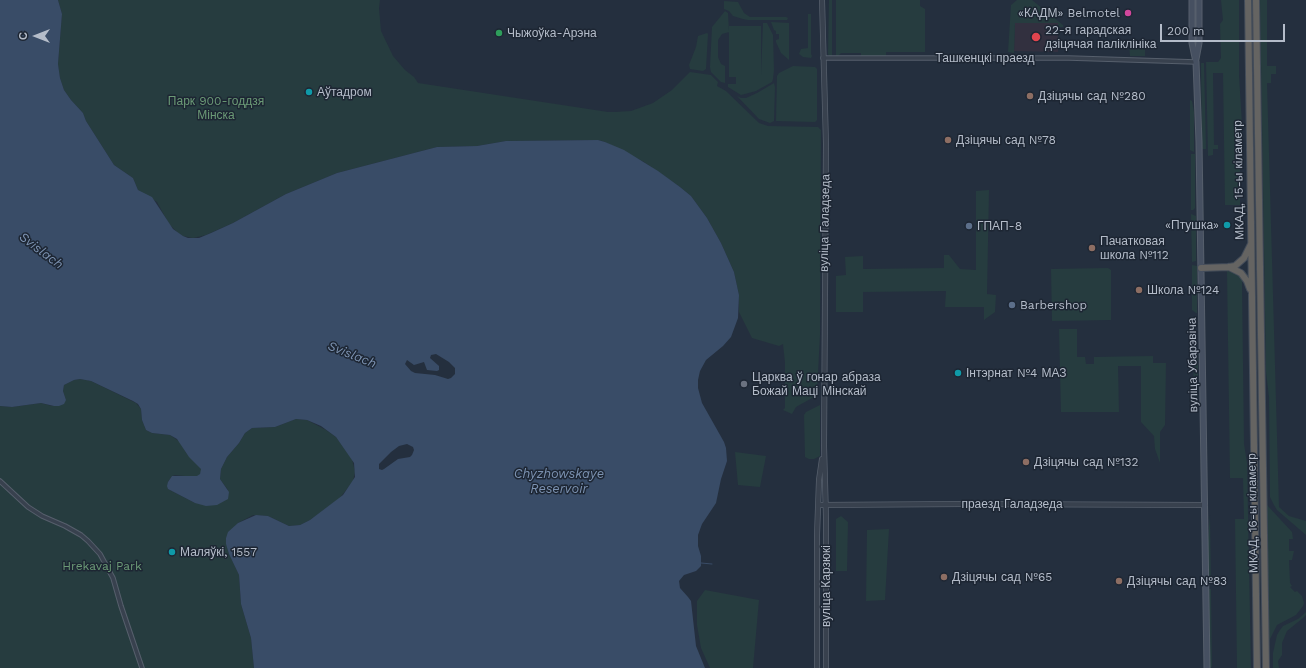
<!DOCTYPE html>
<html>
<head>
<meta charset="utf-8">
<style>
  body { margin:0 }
  #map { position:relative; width:1306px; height:668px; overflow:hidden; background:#242f3e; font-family:"Work Sans",sans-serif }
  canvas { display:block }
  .north { position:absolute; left:16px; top:16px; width:40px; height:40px; -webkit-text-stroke:3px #1d2633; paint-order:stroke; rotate:270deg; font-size:11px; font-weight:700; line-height:16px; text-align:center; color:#b4bcc9 }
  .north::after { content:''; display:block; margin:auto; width:14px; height:18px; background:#b4bcc9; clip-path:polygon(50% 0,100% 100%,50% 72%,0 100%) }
  .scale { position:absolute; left:1160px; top:24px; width:125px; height:18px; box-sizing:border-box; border:2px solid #b4bcc9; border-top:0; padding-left:5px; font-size:12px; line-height:14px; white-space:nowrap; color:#b4bcc9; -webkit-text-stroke:3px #1d2633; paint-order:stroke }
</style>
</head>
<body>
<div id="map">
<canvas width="1306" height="668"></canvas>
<div class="north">С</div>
<div class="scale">200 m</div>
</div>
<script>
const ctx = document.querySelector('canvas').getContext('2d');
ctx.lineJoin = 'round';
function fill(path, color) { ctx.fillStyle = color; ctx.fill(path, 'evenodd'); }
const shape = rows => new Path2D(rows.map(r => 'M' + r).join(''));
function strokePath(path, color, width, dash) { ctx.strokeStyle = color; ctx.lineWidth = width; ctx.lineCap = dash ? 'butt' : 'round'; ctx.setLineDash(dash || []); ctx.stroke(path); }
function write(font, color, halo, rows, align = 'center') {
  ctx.font = font + ' "Work Sans",sans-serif'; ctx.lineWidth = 3; ctx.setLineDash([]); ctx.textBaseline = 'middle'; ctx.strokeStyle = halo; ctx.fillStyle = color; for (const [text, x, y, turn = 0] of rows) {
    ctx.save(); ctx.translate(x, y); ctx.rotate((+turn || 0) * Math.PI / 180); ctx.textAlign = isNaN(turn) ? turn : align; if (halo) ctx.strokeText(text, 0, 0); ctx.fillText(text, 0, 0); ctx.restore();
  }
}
fill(shape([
  [1015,23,1058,23,1058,52,1014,51]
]), '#32303f');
fill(shape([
  [58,0,380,0,379,8,381,31,393,56,405,70,414,77,418,83,608,112,615,112,631,111,653,103,672,90,690,72,711,75,718,82,717,86,726,91,759,123,768,126,818,127,821,130,820,335,817,392,812,398,796,407,792,414,783,410,785,408,785,363,783,344,779,346,752,338,739,312,739,295,734,272,721,243,707,218,691,196,680,187,644,162,605,142,598,140,506,141,477,146,437,147,337,173,286,194,233,223,206,235,193,238,183,236,178,233,169,224,157,202,138,190,133,178,114,165,86,121,83,113,71,100,64,90,60,78,58,64,62,14],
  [829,0,832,0,832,56,829,56,828,54],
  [836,0,920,0,920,6,925,9,925,52,886,52,886,57,861,57,861,53,841,53,838,56,836,56],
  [1017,0,1032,0,1063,25,1063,27,1058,27,1058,23,1015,23,1014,53,1008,52,1011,5],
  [1221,0,1239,0,1239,75,1242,124,1240,172,1240,205,1225,205,1223,73,1213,73,1214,145,1218,145,1218,149,1213,149,1213,155,1208,156,1206,62,1218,62,1221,58,1220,24,1223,20],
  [1260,0,1267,0,1267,66,1276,66,1276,74,1271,74,1271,83,1267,83,1279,507,1289,516,1306,521,1306,535,1277,510,1274,505,1270,497,1269,397,1266,372],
  [724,1,738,2,744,13,750,17,786,17,788,18,787,20,748,20,743,19,733,16,729,11,724,9],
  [725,11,728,13,729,32,722,34,718,40,718,57,721,64,725,66,725,83,721,82,711,72,710,67,712,27],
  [808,14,811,14,811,54,812,56,811,58,803,57,799,54,801,49,808,48],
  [771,22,789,23,789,60,781,53,776,42,776,40,779,39,779,34,776,34,776,31,774,30],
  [763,23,767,23,773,35,774,70,773,79,772,82,756,91,741,95,728,87,728,84,736,84,736,77,751,77,729,77,729,26,761,26,761,75],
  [707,33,708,34,706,69,703,71,690,69,689,65,696,47,698,36],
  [1136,39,1145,46,1145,56,1130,56,1129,43],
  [1201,63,1204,63,1206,149,1202,149],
  [793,66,815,67,817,69,817,120,815,122,776,121,777,76,779,73],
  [774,83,775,87,774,121,770,123,759,119,737,96,741,98,746,98,757,93],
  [1190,100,1192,101,1194,112,1194,152,1190,150],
  [1191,154,1195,154,1195,208,1193,210,1191,210],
  [989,190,987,294,996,295,995,312,984,320,984,307,945,307,946,291,863,292,863,312,836,312,836,276,846,275,845,257,863,256,863,269,944,268,944,255,949,255,960,269,976,270,976,191],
  [1191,214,1196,216,1196,261,1192,262],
  [1192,265,1197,266,1197,313,1196,313,1192,310],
  [1108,268,1111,270,1111,320,1052,321,1051,269],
  [1227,271,1236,272,1242,278,1242,283,1244,444,1247,463,1251,668,1237,668,1235,519,1244,519,1243,478,1230,478],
  [1059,329,1077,329,1077,357,1085,357,1086,364,1094,364,1094,357,1153,356,1153,363,1166,363,1165,425,1160,432,1160,463,1155,449,1154,436,1141,422,1141,366,1118,366,1119,412,1061,412],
  [1193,353,1198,354,1198,398,1194,395],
  [80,379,91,381,136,403,141,409,142,420,146,430,152,433,170,435,180,442,187,454,199,465,201,469,201,472,199,476,195,477,175,475,172,476,168,482,168,489,195,503,228,490,220,479,221,469,227,457,239,443,245,433,252,428,275,427,296,419,307,420,326,430,336,437,352,459,355,472,353,481,339,499,310,520,300,525,289,526,268,516,253,515,238,523,226,538,228,551,239,575,241,604,251,638,254,668,0,668,0,406,12,407,41,403,52,406,66,400,63,391,64,385,74,380],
  [820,405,820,456,814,459,809,459,805,457,804,415,806,412],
  [735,452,766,456,760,487,738,485],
  [1267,505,1292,532,1293,539,1289,539,1289,551,1294,551,1292,560,1289,560,1290,583,1292,586,1290,587,1295,592,1297,591,1302,596,1304,603,1303,606,1296,615,1277,625,1269,641],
  [1210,515,1211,584,1209,584,1208,582,1207,552],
  [841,516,848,522,847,571,836,571,836,519],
  [889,529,885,600,866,601,867,530],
  [1209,589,1211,589,1212,667,1209,668],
  [705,590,759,600,753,668,710,668,701,648,697,625,697,601],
  [1306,612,1306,615,1303,618,1287,631,1282,643,1282,655,1278,661,1279,668,1273,668,1273,653,1277,635,1280,630,1283,626,1298,619]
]), '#263c3f');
fill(shape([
  [0,0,58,0,62,14,58,64,60,78,64,90,71,100,83,113,86,121,114,165,133,178,138,190,152,197,173,229,183,236,188,238,199,238,211,233,233,223,286,194,337,173,437,147,477,146,506,141,598,140,605,142,624,150,658,171,680,187,691,196,707,218,721,243,734,272,739,295,738,318,731,337,723,346,706,360,700,371,698,380,698,388,702,403,724,442,726,448,727,461,721,479,716,503,702,524,698,535,698,546,701,556,701,566,696,571,684,575,679,581,680,588,688,597,691,601,696,646,705,668,254,668,251,638,241,604,239,575,229,554,226,544,226,538,228,532,238,523,256,515,268,516,289,526,300,525,310,520,343,495,355,477,354,463,336,437,321,426,307,420,296,419,275,427,252,428,245,433,239,443,227,457,221,469,220,479,229,492,228,499,217,505,206,506,195,503,168,489,167,486,168,482,172,476,197,476,200,474,201,469,189,457,177,439,170,435,152,433,146,430,142,420,141,409,138,404,133,401,91,381,80,379,74,380,64,385,63,391,66,400,64,404,59,406,54,406,41,403,12,407,0,406],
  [436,354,449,362,455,368,455,374,451,378,448,379,435,375,415,373,411,371,405,364,407,360,414,365,424,362,427,370,437,371,439,370,439,366,430,358,431,355],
  [407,444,413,447,414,450,412,455,410,457,398,459,384,469,382,470,379,469,379,464,391,452,399,446]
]), '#394c67');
strokePath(shape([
  [701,563,712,564]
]), '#394c67', 1);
const minor = shape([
  [823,58,1069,58,1196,62],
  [0,481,28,507,42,516,65,526,81,535,88,541,100,554,113,578,121,606,142,668]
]);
const tertiary = shape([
  [822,0,826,144,824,446,826,517,826,668],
  [819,505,964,504,1205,505],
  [817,668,817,535,819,480,822,459]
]);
const secondary = shape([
  [1192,0,1192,43,1196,62,1199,142,1207,668],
  [1196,59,1199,43,1199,0]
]);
const trunk = shape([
  [1248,0,1257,668],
  [1256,0,1266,668],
  [1229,267,1241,273,1247,281,1250,289],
  [1201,268,1229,267,1235,266,1244,258,1251,244]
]);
strokePath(minor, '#565f6c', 5.5);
strokePath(tertiary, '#565f6c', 6);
strokePath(secondary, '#565f6c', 7);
strokePath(trunk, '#434c59', 8);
strokePath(minor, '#38414e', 3.5);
strokePath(tertiary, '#38414e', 4.5);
strokePath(secondary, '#465061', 5);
strokePath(trunk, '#656462', 6);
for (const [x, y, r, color] of [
  [1128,13,4,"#d1479c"],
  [499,33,4,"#2e9e5b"],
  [1036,37,5,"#e0444e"],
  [309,92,4,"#0f9aa8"],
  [1030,96,4,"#8d6e63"],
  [948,140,4,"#8d6e63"],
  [1227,225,4,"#0f9aa8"],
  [969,226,4,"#5c6f8a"],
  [1092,248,4,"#8d6e63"],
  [1139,290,4,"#8d6e63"],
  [1012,305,4,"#5c6f8a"],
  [958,373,4,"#0f9aa8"],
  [744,384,4,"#6b7280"],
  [1026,462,4,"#8d6e63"],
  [172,552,4,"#0f9aa8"],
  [944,577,4,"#8d6e63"],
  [1119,581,4,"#8d6e63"]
]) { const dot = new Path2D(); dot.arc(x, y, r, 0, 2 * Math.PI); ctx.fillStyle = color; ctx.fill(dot); strokePath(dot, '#1d2633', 1.5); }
write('12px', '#b4bcc9', '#1d2633', [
  ["«КАДМ» Belmotel",1120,13,"right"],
  ["22-я гарадская",1045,30],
  ["дзіцячая паліклініка",1045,44],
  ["Чыжоўка-Арэна",507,33],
  ["Аўтадром",317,92],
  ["Дзіцячы сад №280",1038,96],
  ["Дзіцячы сад №78",956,140],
  ["«Птушка»",1219,225,"right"],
  ["ГПАП-8",977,226],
  ["Пачатковая",1100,241],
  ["школа №112",1100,255],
  ["Школа №124",1147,290],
  ["Barbershop",1020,305],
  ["Інтэрнат №4 МАЗ",966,373],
  ["Царква ў гонар абраза",752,377],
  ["Божай Маці Мінскай",752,391],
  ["Дзіцячы сад №132",1034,462],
  ["Маляўкі, 1557",180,552],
  ["Дзіцячы сад №65",952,577],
  ["Дзіцячы сад №83",1127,581]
], 'left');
write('12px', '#b4bcc9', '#1d2633', [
  ["Ташкенцкі праезд",985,58],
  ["МКАД, 15-ы кіламетр",1239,180,-91],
  ["вуліца Галадзеда",825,223,-89],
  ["вуліца Убарэвіча",1193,365,-91],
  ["праезд Галадзеда",1012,504],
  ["МКАД, 16-ы кіламетр",1253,513,-91],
  ["вуліца Карзюкі",826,586,-90]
]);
write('12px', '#6b9a76', '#1d2633', [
  ["Парк 900-годдзя",216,101],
  ["Мінска",216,115],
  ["Hrekavaj Park",102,566]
]);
write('italic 13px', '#7c92b1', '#1d2633', [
  ["Svislach",41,251,37],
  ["Svislach",352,355,22],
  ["Chyzhowskaye",559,474],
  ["Reservoir",559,489]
]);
</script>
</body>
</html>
